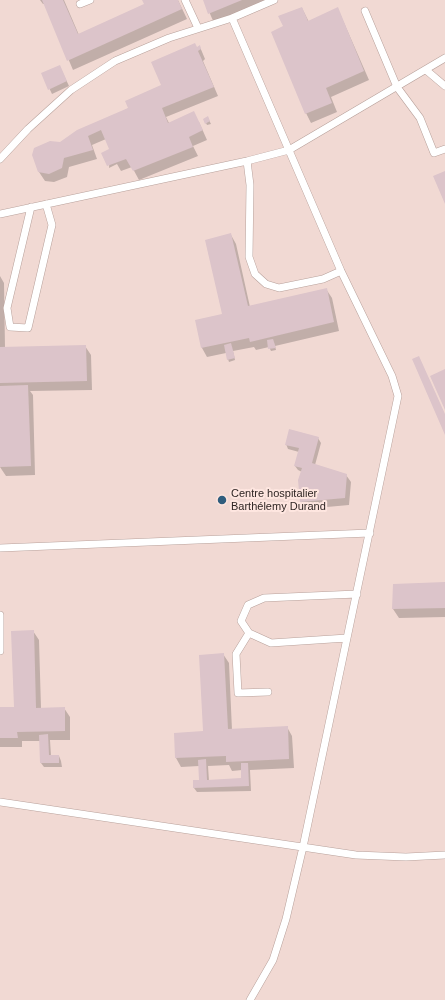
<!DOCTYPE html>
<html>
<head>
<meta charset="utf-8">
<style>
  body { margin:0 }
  canvas { display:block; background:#f1d9d3 }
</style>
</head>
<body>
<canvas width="445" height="1000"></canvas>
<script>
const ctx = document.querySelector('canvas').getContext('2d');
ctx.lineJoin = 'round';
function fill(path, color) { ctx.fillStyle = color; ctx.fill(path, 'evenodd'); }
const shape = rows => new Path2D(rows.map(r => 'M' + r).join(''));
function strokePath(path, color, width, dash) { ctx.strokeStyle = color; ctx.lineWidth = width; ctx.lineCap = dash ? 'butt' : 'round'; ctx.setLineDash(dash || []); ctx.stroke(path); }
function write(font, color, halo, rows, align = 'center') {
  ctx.font = font + ' Helvetica,sans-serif'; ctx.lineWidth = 4; ctx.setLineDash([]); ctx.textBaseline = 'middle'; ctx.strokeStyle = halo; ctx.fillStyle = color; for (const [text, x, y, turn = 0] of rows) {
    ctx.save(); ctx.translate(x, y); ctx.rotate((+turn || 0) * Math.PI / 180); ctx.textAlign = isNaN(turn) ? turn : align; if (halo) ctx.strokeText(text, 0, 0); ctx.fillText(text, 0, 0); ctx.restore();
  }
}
fill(shape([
  [40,0,64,0,79,35,145,5,143,0,178,0,187,19,73,70,45,4,43,4],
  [204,0,268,0,214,23],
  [302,8,309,22,338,9,369,80,331,97,337,112,311,123,306,113,286,32],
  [200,47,205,59,203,61,218,96,166,117,169,123,199,122,207,140,193,146,198,156,139,180,132,167,121,171,117,164,109,168,110,150,106,139,92,145,97,159,69,167,67,177,54,182,45,181,39,172,60,143,129,108,162,86],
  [62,71,69,86,52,94,42,73],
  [208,118,211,124,207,125,206,123],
  [231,235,236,244,250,307,326,289,332,298,339,331,275,346,276,350,271,351,269,347,256,350,254,347,233,351,235,360,229,362,226,353,207,357,202,348,196,321,223,315],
  [0,276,4,283,5,348,85,346,91,355,92,390,30,391,33,395,35,475,6,476,0,467],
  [318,438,321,443,315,465,346,475,351,482,349,505,305,509,301,502,299,480,302,472,298,470,295,466,299,452,288,449,286,444],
  [445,583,445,617,399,618,393,609],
  [33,631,39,640,41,708,64,708,70,717,70,740,50,740,51,756,59,756,61,761,62,767,44,767,41,763,41,741,22,741,22,747,0,747,0,708,15,708],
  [223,654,229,663,232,730,287,727,292,736,294,768,250,770,251,791,197,792,194,788,200,781,199,766,181,767,176,758,205,732],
  [229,765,232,771,242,770,242,779,209,781,208,766]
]), '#0003');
fill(shape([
  [42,0,63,0,78,34,144,4,142,0,178,0,182,9,67,61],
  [203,0,242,0,208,14],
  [302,7,308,21,338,7,364,71,326,88,332,103,305,114,271,32,283,26,278,16],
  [195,43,197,47,200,45,201,49,198,51,214,87,162,108,168,123,194,111,203,130,189,137,193,147,133,171,126,159,107,166,101,153,109,149,101,130,88,136,93,150,64,158,62,168,49,174,38,172,32,155,34,148,50,141,60,142,77,130,128,108,125,101,161,85,151,62],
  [60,65,67,81,48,90,41,73],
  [208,116,210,121,205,124,203,119],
  [445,171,445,204,433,176],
  [231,233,248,306,327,288,334,322,250,342,249,338,201,348,195,320,222,314,205,240],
  [273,339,276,348,268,349,267,340],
  [231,343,235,358,227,360,224,345],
  [86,345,87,381,0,383,0,347],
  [419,356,445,414,445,435,412,359],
  [445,369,445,410,430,376],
  [28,385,31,466,0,467,0,386],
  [289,429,319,437,312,463,347,474,345,498,300,502,298,480,302,468,294,466,299,448,285,445],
  [445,582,445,608,392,609,393,584],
  [34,630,36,708,65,707,65,731,17,732,18,738,0,738,0,707,14,707,11,631],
  [224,653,228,729,288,726,289,759,226,762,226,756,175,758,174,733,203,731,199,655],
  [48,734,49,755,59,755,59,763,40,763,39,735],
  [206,759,207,780,241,778,241,763,248,763,249,786,193,788,193,780,199,780,198,760]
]), '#dcc4ca');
const lane = shape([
  [185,0,198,28],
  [80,4,90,0],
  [365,11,397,87,420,118,434,153,445,149],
  [232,18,341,271,392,376,398,396,303,847,286,919,273,960,250,1000],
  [426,70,445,86],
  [0,159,28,129,71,90,115,61,169,38,232,18,274,0],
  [247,161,250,185,249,257,255,274,266,284,279,288,323,279,341,271],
  [31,207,7,308,10,327,28,328,52,225,46,204],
  [0,214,247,161,289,150,445,58],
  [0,548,370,533],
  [0,615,0,651],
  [249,633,236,654,238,693,268,692],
  [347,638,271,643,249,633,241,621,248,605,264,598,357,594],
  [0,802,356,855,406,857,445,855]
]);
strokePath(lane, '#b8a19b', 8);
strokePath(lane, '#fff', 7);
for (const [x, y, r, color] of [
  [222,500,5,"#2f5d7d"]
]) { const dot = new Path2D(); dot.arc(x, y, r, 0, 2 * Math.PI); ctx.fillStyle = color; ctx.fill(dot); strokePath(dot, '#fee6e0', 1.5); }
write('11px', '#2e2523', '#fee6e0', [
  ["Centre hospitalier",231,494],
  ["Barthélemy Durand",231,507]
], 'left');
</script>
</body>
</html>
